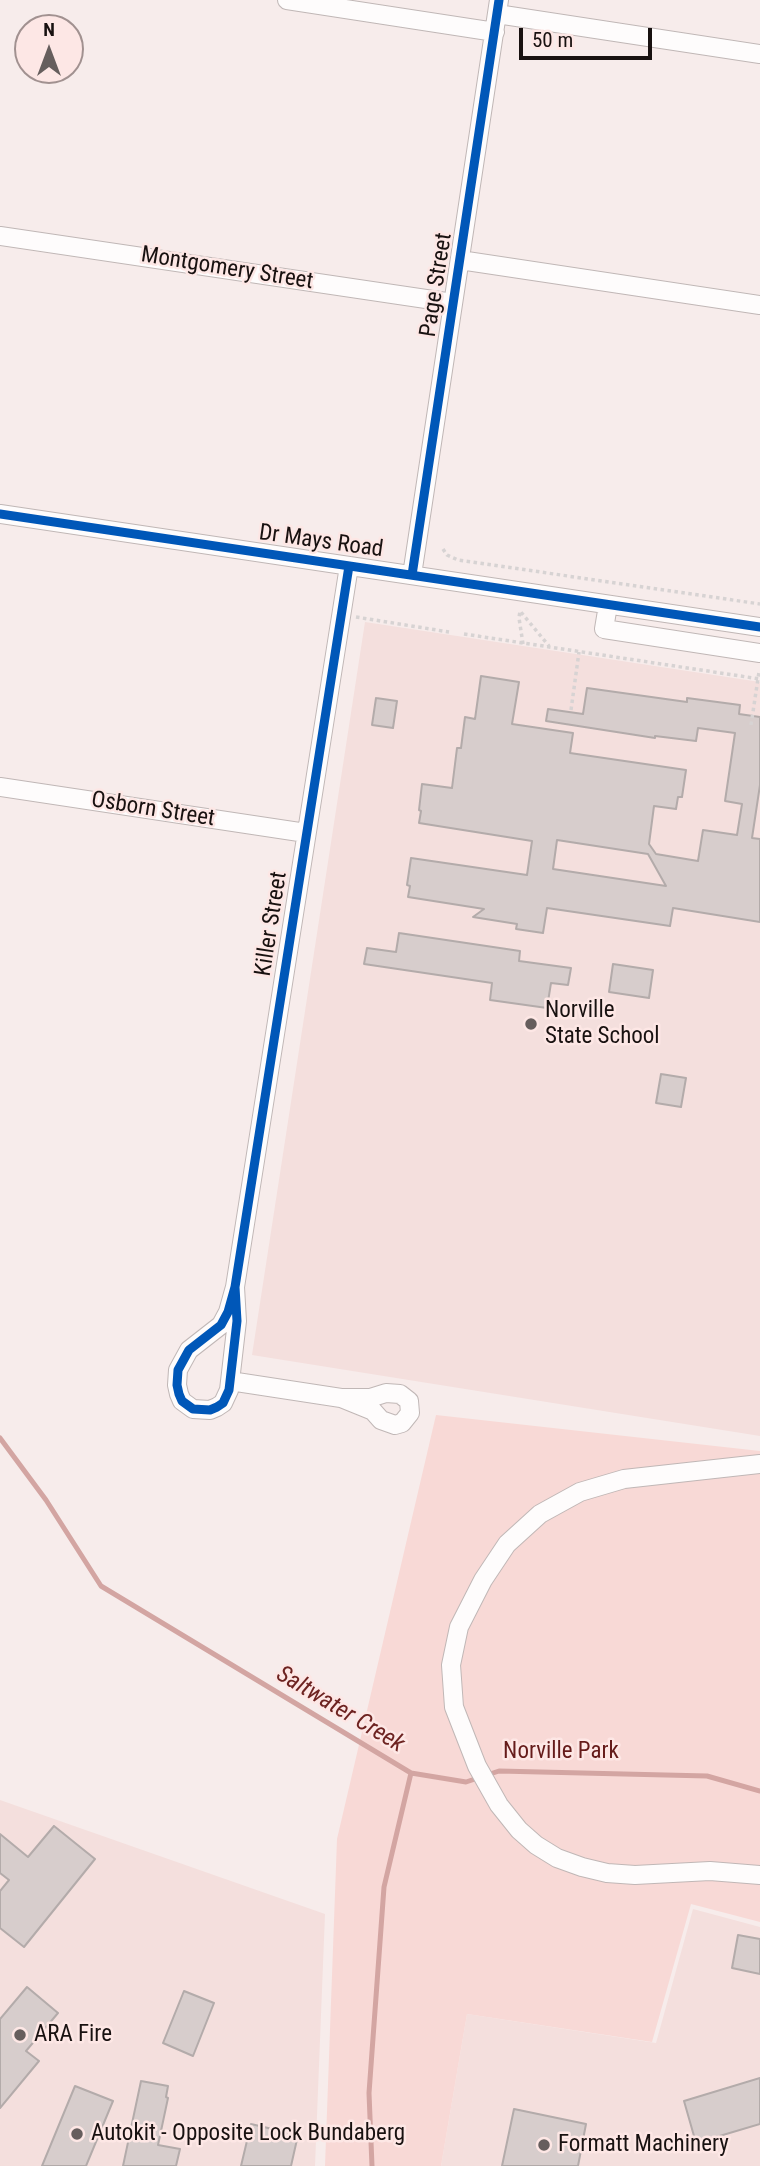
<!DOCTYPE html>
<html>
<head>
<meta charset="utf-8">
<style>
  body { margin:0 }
  #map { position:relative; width:760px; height:2166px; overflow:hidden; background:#f7eceb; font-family:"Roboto Condensed",sans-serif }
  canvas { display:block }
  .north { position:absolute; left:14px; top:14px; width:70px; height:70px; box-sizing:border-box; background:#fde7e5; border:2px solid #a19190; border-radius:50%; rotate:0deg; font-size:19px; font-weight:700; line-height:28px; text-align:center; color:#181110 }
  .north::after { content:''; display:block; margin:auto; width:24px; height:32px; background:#665e5d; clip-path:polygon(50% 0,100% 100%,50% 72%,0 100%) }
  .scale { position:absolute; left:519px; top:28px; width:133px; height:32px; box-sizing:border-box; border:4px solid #181110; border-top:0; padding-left:9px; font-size:21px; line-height:24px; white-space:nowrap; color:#181110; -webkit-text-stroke:5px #fde7e5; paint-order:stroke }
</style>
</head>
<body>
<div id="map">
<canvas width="760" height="2166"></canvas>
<div class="north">N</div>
<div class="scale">50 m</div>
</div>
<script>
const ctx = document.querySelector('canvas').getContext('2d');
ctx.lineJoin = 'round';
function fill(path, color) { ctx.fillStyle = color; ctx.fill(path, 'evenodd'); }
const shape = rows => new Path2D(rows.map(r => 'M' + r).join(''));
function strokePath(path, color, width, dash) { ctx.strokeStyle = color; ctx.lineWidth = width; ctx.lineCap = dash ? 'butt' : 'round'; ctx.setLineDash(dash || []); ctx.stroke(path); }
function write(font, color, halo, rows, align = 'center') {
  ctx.font = font + ' "Roboto Condensed",sans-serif'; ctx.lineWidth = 5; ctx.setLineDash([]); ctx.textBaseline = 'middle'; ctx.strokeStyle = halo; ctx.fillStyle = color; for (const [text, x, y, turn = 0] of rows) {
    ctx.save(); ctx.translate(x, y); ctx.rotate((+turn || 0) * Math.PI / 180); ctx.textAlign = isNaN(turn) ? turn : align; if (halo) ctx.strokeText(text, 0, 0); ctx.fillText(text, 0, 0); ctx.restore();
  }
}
fill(shape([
  [365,622,760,682,760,1436,252,1355],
  [0,1800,325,1914,315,2166,0,2166],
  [693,1909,760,1927,760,2166,441,2166,467,2014,656,2043]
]), '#f4dfdd');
fill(shape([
  [436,1415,760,1451,760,1922,691,1904,652,2042,467,2014,441,2166,325,2166,337,1839]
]), '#f8d9d6');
strokePath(shape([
  [0,1438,46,1500,101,1586,411,1773,466,1782,499,1771,707,1776,760,1791],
  [372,2166,369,2093,384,1887,411,1773]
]), '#d3a5a2', 5);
const building = shape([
  [481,676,519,682,512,724,573,733,570,753,686,770,682,797,678,797,676,809,654,806,649,844,656,854,698,861,703,830,737,835,742,804,725,801,735,733,698,728,696,741,655,736,655,738,546,721,548,709,583,714,587,688,687,702,687,698,740,705,739,714,760,717,760,785,752,838,760,839,760,922,673,908,670,926,547,908,543,933,516,929,517,924,473,917,484,909,408,897,410,886,407,885,411,858,527,875,532,841,419,823,421,811,419,810,422,784,452,788,457,748,461,748,465,717,475,719,481,676],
  [557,840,648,854,666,886,553,869,557,840],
  [376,698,397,701,393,728,372,725,376,698],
  [399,933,520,951,519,961,571,968,568,985,551,983,547,1008,490,1000,492,983,364,964,367,948,396,952,399,933],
  [613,964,653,970,649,998,609,992,613,964],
  [661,1074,686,1078,681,1107,656,1103,661,1074],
  [54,1826,95,1859,24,1947,0,1928,0,1891,9,1880,0,1873,0,1834,28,1857,54,1826],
  [738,1935,760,1939,760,1974,732,1968,738,1935],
  [27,1987,58,2013,26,2051,39,2061,0,2108,0,2019,27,1987],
  [184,1991,214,2003,193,2056,163,2043,184,1991],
  [760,2078,760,2124,696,2143,684,2101,760,2078],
  [141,2081,168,2086,166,2097,168,2098,158,2145,180,2149,176,2166,123,2166,141,2081],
  [75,2086,113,2101,86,2166,42,2166,75,2086],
  [514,2109,586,2124,578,2166,502,2166,514,2109],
  [251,2124,298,2135,291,2166,241,2166,251,2124]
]);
fill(building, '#d7cdcc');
strokePath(building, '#b3abaa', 2);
const minor = shape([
  [287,0,495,32],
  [497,14,760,54],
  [0,236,453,303],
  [460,260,760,305],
  [0,514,760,627],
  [412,575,499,0],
  [608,605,604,629,760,653],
  [0,787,306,833],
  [235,1287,237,1321,229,1390,223,1403,217,1407,210,1410,193,1409,182,1401,179,1394,177,1385,178,1370,189,1350,221,1325,228,1312,235,1287,349,566],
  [230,1381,341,1398,370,1398,386,1393,400,1394,409,1401,410,1413,402,1423,395,1425,381,1420,373,1411,341,1398],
  [760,1464,624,1479,580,1492,540,1514,507,1544,483,1580,459,1627,451,1665,454,1707,477,1766,499,1805,519,1830,536,1845,557,1858,582,1867,607,1873,635,1875,710,1871,760,1875]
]);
strokePath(minor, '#c0b7b6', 20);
strokePath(shape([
  [443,549,447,555,458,560,760,604],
  [356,617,449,632],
  [464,634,760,679],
  [523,644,519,618,520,611,549,646],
  [571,710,579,652],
  [751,725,759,672]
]), '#d7d3d3', 3.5, [3.5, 3.5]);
strokePath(minor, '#fefcfc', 18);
strokePath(shape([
  [0,514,760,627],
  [412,575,499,0],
  [235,1287,237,1321,229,1390,223,1403,217,1407,210,1410,193,1409,182,1401,179,1394,177,1385,178,1370,189,1350,221,1325,228,1312,235,1287,349,566]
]), '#0057b8', 9);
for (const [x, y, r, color] of [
  [531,1024,7,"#665e5d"],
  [20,2035,7,"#665e5d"],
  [77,2134,7,"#665e5d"],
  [544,2145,7,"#665e5d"]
]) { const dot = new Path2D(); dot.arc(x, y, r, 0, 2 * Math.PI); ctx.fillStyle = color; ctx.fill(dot); strokePath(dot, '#fde7e5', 2.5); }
write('23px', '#181110', '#fde7e5', [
  ["Montgomery Street",227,269,9],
  ["Page Street",437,285,-81],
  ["Dr Mays Road",321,542,8],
  ["Osborn Street",153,810,9],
  ["Killer Street",272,924,-81]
]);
write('23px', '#181110', '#fde7e5', [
  ["Norville",545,1011],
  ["State School",545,1037],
  ["ARA Fire",34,2035],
  ["Autokit - Opposite Lock Bundaberg",91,2134],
  ["Formatt Machinery",558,2145]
], 'left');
write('23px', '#651b1a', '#fde7e5', [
  ["Norville Park",561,1752]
]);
write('italic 24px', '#6d2321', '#fde7e5', [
  ["Saltwater Creek",340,1710,31]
]);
</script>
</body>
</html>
